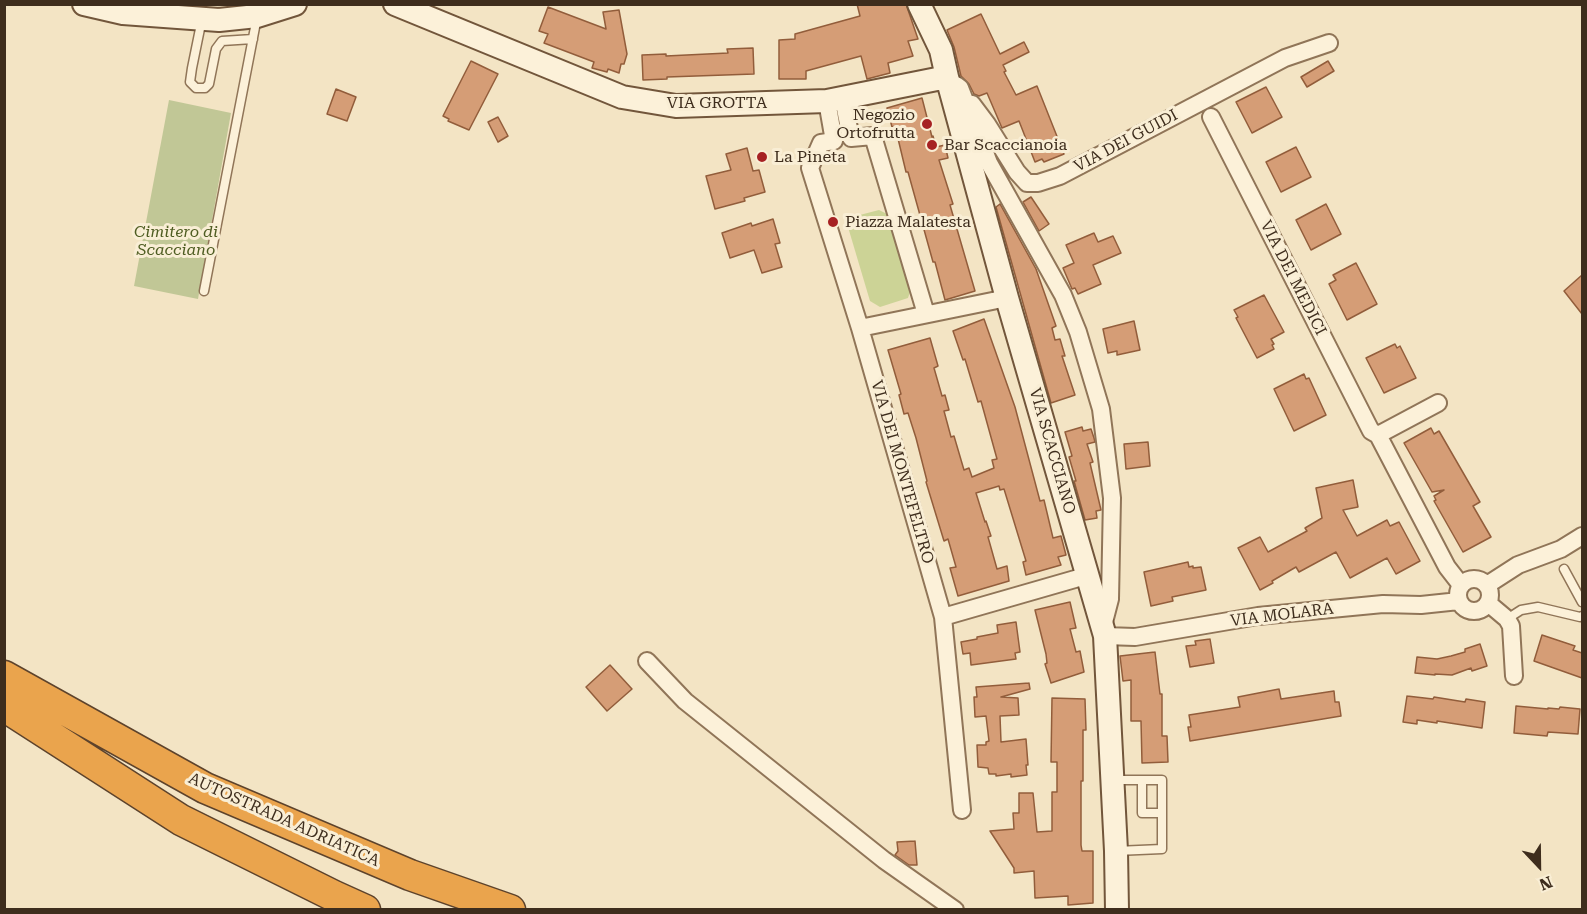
<!DOCTYPE html>
<html>
<head>
<meta charset="utf-8">
<style>
  body { margin:0 }
  #map { position:relative; width:1587px; height:914px; overflow:hidden; background:#f3e4c4; font-family:"Roboto Serif",serif }
  canvas { display:block }
  .frame { position:absolute; inset:0; border:6px solid #3e2d1d; pointer-events:none }
  .north { position:absolute; left:1509px; top:836px; width:60px; height:60px; -webkit-text-stroke:4px #f9eed5; paint-order:stroke; rotate:158deg; font-size:16px; font-weight:700; line-height:24px; text-align:center; color:#3e2d1d }
  .north::after { content:''; display:block; margin:auto; width:21px; height:27px; background:#3e2d1d; clip-path:polygon(50% 0,100% 100%,50% 72%,0 100%) }
</style>
</head>
<body>
<div id="map">
<canvas width="1587" height="914"></canvas>
<div class="frame"></div>
<div class="north">N</div>
</div>
<script>
const ctx = document.querySelector('canvas').getContext('2d');
ctx.lineJoin = 'round';
function fill(path, color) { ctx.fillStyle = color; ctx.fill(path, 'evenodd'); }
const shape = rows => new Path2D(rows.map(r => 'M' + r).join(''));
function strokePath(path, color, width, dash) { ctx.strokeStyle = color; ctx.lineWidth = width; ctx.lineCap = dash ? 'butt' : 'round'; ctx.setLineDash(dash || []); ctx.stroke(path); }
function write(font, color, halo, rows, align = 'center') {
  ctx.font = font + ' "Roboto Serif",serif'; ctx.lineWidth = 6; ctx.setLineDash([]); ctx.textBaseline = 'middle'; ctx.strokeStyle = halo; ctx.fillStyle = color; for (const [text, x, y, turn = 0] of rows) {
    ctx.save(); ctx.translate(x, y); ctx.rotate((+turn || 0) * Math.PI / 180); ctx.textAlign = isNaN(turn) ? turn : align; if (halo) ctx.strokeText(text, 0, 0); ctx.fillText(text, 0, 0); ctx.restore();
  }
}
fill(shape([
  [879,210,889,215,912,286,908,298,880,307,870,301,848,227,852,217]
]), '#ccd396');
fill(shape([
  [169,100,231,113,198,299,134,286]
]), '#c1c796');
const building = shape([
  [857,4,906,4,918,39,908,41,913,56,888,63,890,73,867,79,861,56,806,71,806,79,779,79,779,40,795,39,795,34,860,16,857,4],
  [548,7,606,29,603,12,619,10,627,54,624,64,621,64,619,73,608,69,607,72,592,68,594,62,544,43,548,34,539,31,548,7],
  [981,14,1000,54,1024,42,1029,52,1003,65,1006,71,1004,72,1016,95,1037,86,1064,154,1044,162,1042,159,1035,162,1019,121,1002,128,987,93,979,96,974,94,969,84,961,76,954,47,947,30,981,14],
  [753,48,754,74,667,77,667,79,643,80,642,55,666,54,666,56,728,53,727,49,753,48],
  [471,61,498,74,469,130,448,121,449,119,443,116,471,61],
  [1328,61,1334,71,1307,87,1301,77,1328,61],
  [1266,87,1282,117,1252,133,1236,102,1266,87],
  [336,89,356,97,347,121,327,114,336,89],
  [922,98,932,137,933,136,936,147,945,145,948,158,939,160,953,204,950,205,975,291,945,300,935,262,933,262,908,172,906,172,895,126,892,127,887,108,922,98],
  [498,117,508,136,498,142,488,122,498,117],
  [1296,147,1311,177,1281,192,1266,162,1296,147],
  [747,148,753,171,759,170,765,192,744,198,745,201,715,209,706,176,731,170,726,154,747,148],
  [1031,197,1049,224,1039,231,1023,202,1031,197],
  [1000,204,1036,269,1056,326,1052,328,1055,340,1060,339,1065,356,1062,356,1075,395,1051,403,996,207,1000,204],
  [1326,204,1341,234,1311,250,1296,220,1326,204],
  [773,219,780,243,775,244,782,267,762,273,754,250,730,258,722,233,751,223,752,226,773,219],
  [1094,233,1098,242,1113,236,1121,253,1093,265,1101,284,1078,294,1075,288,1072,289,1063,268,1074,263,1066,245,1094,233],
  [1356,263,1377,304,1347,320,1329,284,1336,280,1333,275,1356,263],
  [1582,275,1582,314,1564,291,1582,275],
  [1264,295,1284,332,1271,339,1274,344,1272,345,1274,349,1257,358,1236,318,1238,317,1234,310,1264,295],
  [984,319,1015,407,1040,501,1044,500,1053,538,1061,536,1066,555,1058,557,1061,565,1026,575,1023,562,1026,561,1004,489,1000,490,999,486,976,493,985,522,986,521,991,536,988,537,997,569,1007,566,1009,581,958,596,950,568,956,567,948,539,944,541,926,482,927,481,916,438,908,413,904,414,899,395,901,394,888,350,930,338,938,366,934,368,942,396,945,395,949,410,944,411,951,437,954,436,964,470,969,468,972,477,994,468,992,460,997,459,981,401,978,402,965,359,963,360,953,331,984,319],
  [1134,321,1140,350,1117,355,1117,351,1108,353,1103,329,1134,321],
  [1395,344,1397,348,1400,346,1416,378,1384,393,1366,358,1395,344],
  [1304,374,1306,379,1309,378,1326,415,1294,431,1274,389,1304,374],
  [1082,427,1083,431,1091,429,1094,438,1095,442,1087,444,1093,462,1090,463,1101,510,1096,511,1097,518,1085,520,1074,481,1076,481,1069,457,1072,456,1065,432,1082,427],
  [1431,428,1434,434,1439,431,1480,502,1473,506,1491,537,1463,552,1434,501,1436,500,1434,496,1444,490,1432,492,1404,443,1431,428],
  [1148,442,1150,466,1126,469,1124,444,1148,442],
  [1353,480,1358,507,1343,510,1357,536,1387,520,1390,526,1399,522,1420,561,1396,574,1387,558,1350,578,1336,552,1299,572,1296,567,1272,581,1273,583,1260,590,1238,548,1260,537,1268,552,1307,531,1305,528,1322,518,1316,488,1353,480],
  [1188,562,1189,567,1193,566,1193,568,1201,567,1206,590,1172,597,1173,601,1151,606,1144,572,1188,562],
  [1070,602,1076,628,1070,629,1076,652,1080,651,1084,672,1051,683,1045,664,1047,663,1046,654,1035,610,1070,602],
  [1016,622,1020,652,1015,653,1016,659,971,665,970,653,963,654,961,642,977,639,977,637,998,633,997,625,1016,622],
  [1542,635,1575,646,1573,650,1582,653,1582,678,1534,661,1542,635],
  [1210,639,1214,663,1190,667,1186,646,1196,645,1195,641,1210,639],
  [1480,644,1487,666,1472,671,1471,668,1452,675,1435,674,1435,675,1415,673,1417,657,1437,659,1451,656,1465,652,1465,649,1480,644],
  [1155,652,1160,694,1162,694,1162,736,1167,736,1168,762,1142,763,1141,721,1131,721,1131,680,1123,681,1120,656,1155,652],
  [610,665,632,689,607,711,586,687,610,665],
  [1029,683,1030,689,1001,697,1018,698,1019,715,1000,716,1001,742,1026,739,1028,765,1026,765,1027,775,1011,777,1011,774,996,776,996,774,989,774,988,768,978,767,977,745,986,745,986,742,989,741,986,716,975,717,974,697,977,697,976,687,1029,683],
  [1279,689,1281,699,1334,691,1335,702,1339,702,1341,716,1190,741,1188,727,1191,727,1189,715,1240,707,1238,697,1279,689],
  [1407,696,1433,699,1434,697,1465,702,1466,699,1485,702,1482,728,1437,721,1437,723,1417,720,1417,724,1403,722,1407,696],
  [1052,698,1085,699,1086,730,1083,730,1083,781,1081,781,1081,845,1082,851,1093,851,1093,903,1068,905,1068,896,1035,898,1034,871,1014,873,1014,868,990,831,1014,829,1013,813,1019,813,1019,793,1033,793,1037,832,1052,831,1052,792,1057,792,1057,762,1051,762,1052,698],
  [1516,706,1548,709,1548,708,1559,709,1560,707,1580,709,1578,734,1548,732,1547,736,1514,733,1516,706],
  [915,841,917,865,909,865,895,855,898,851,897,842,915,841]
]);
fill(building, '#d59d76');
strokePath(building, '#925d3b', 1.5);
const lane = shape([
  [202,19,192,68,190,82,196,88,205,88,209,84,216,49,222,41,253,39],
  [204,291,257,17],
  [1564,569,1582,602],
  [1507,619,1521,610,1538,607,1580,617,1582,616],
  [1113,780,1142,780,1142,813,1162,813,1162,780,1142,780],
  [1116,851,1162,849,1162,813]
]);
const street = shape([
  [956,85,960,88,989,163,1063,295,1078,332,1101,409,1112,498,1110,599,1103,626],
  [843,99,851,138,873,136,926,314],
  [827,101,834,141,821,143,810,168,860,328,943,617,962,810],
  [972,104,987,124,1017,172,1027,183,1038,183,1060,176,1285,58,1329,43],
  [1211,117,1371,431,1378,435,1447,567,1461,585],
  [860,328,1007,298],
  [1378,435,1438,403],
  '1458 595a16 16 0 1 1 32 0a16 16 0 1 1-32 0Z',
  [1487,585,1518,565,1561,549,1582,536],
  [1488,603,1507,619,1511,626,1514,676],
  [943,617,1089,575],
  [1105,636,1135,637,1258,616,1383,604,1421,605,1459,601],
  [647,661,685,701,884,860,955,910]
]);
const secondary = shape([
  [84,4,123,13,219,20,257,16,295,4],
  [395,4,622,97,676,106,827,101,947,77],
  [919,4,941,50,947,77,1007,298,1105,636,1116,851,1117,910]
]);
const highway = shape([
  [4,676,205,788,410,875,510,910],
  [4,706,181,820,334,896,365,910]
]);
strokePath(lane, '#907558', 11);
strokePath(street, '#907558', 20);
strokePath(secondary, '#72563b', 26);
strokePath(highway, '#5d432c', 33);
strokePath(lane, '#fcf1d9', 8);
strokePath(street, '#fcf1d9', 16);
strokePath(secondary, '#fcf1d9', 22);
strokePath(highway, '#eaa44d', 30);
for (const [x, y, r, color] of [
  [927,124,6,"#a62123"],
  [932,145,6,"#a62123"],
  [762,157,6,"#a62123"],
  [833,222,6,"#a62123"]
]) { const dot = new Path2D(); dot.arc(x, y, r, 0, 2 * Math.PI); ctx.fillStyle = color; ctx.fill(dot); strokePath(dot, '#f9eed5', 2); }
write('16px', '#3e2d1d', '#f9eed5', [
  ["VIA GROTTA",717,103],
  ["VIA DEI GUIDI",1126,141,-28],
  ["VIA DEI MEDICI",1293,278,63],
  ["VIA SCACCIANO",1052,451,74],
  ["VIA DEI MONTEFELTRO",902,472,74],
  ["VIA MOLARA",1282,615,-7],
  ["AUTOSTRADA ADRIATICA",284,820,24]
]);
write('16px', '#3e2d1d', '#f9eed5', [
  ["Negozio",915,115,"right"],
  ["Ortofrutta",915,133,"right"],
  ["Bar Scaccianoia",944,145],
  ["La Pineta",774,157],
  ["Piazza Malatesta",845,222]
], 'left');
write('italic 16px', '#4f5d22', '#f9eed5', [
  ["Cimitero di",176,232],
  ["Scacciano",176,250]
]);
</script>
</body>
</html>
